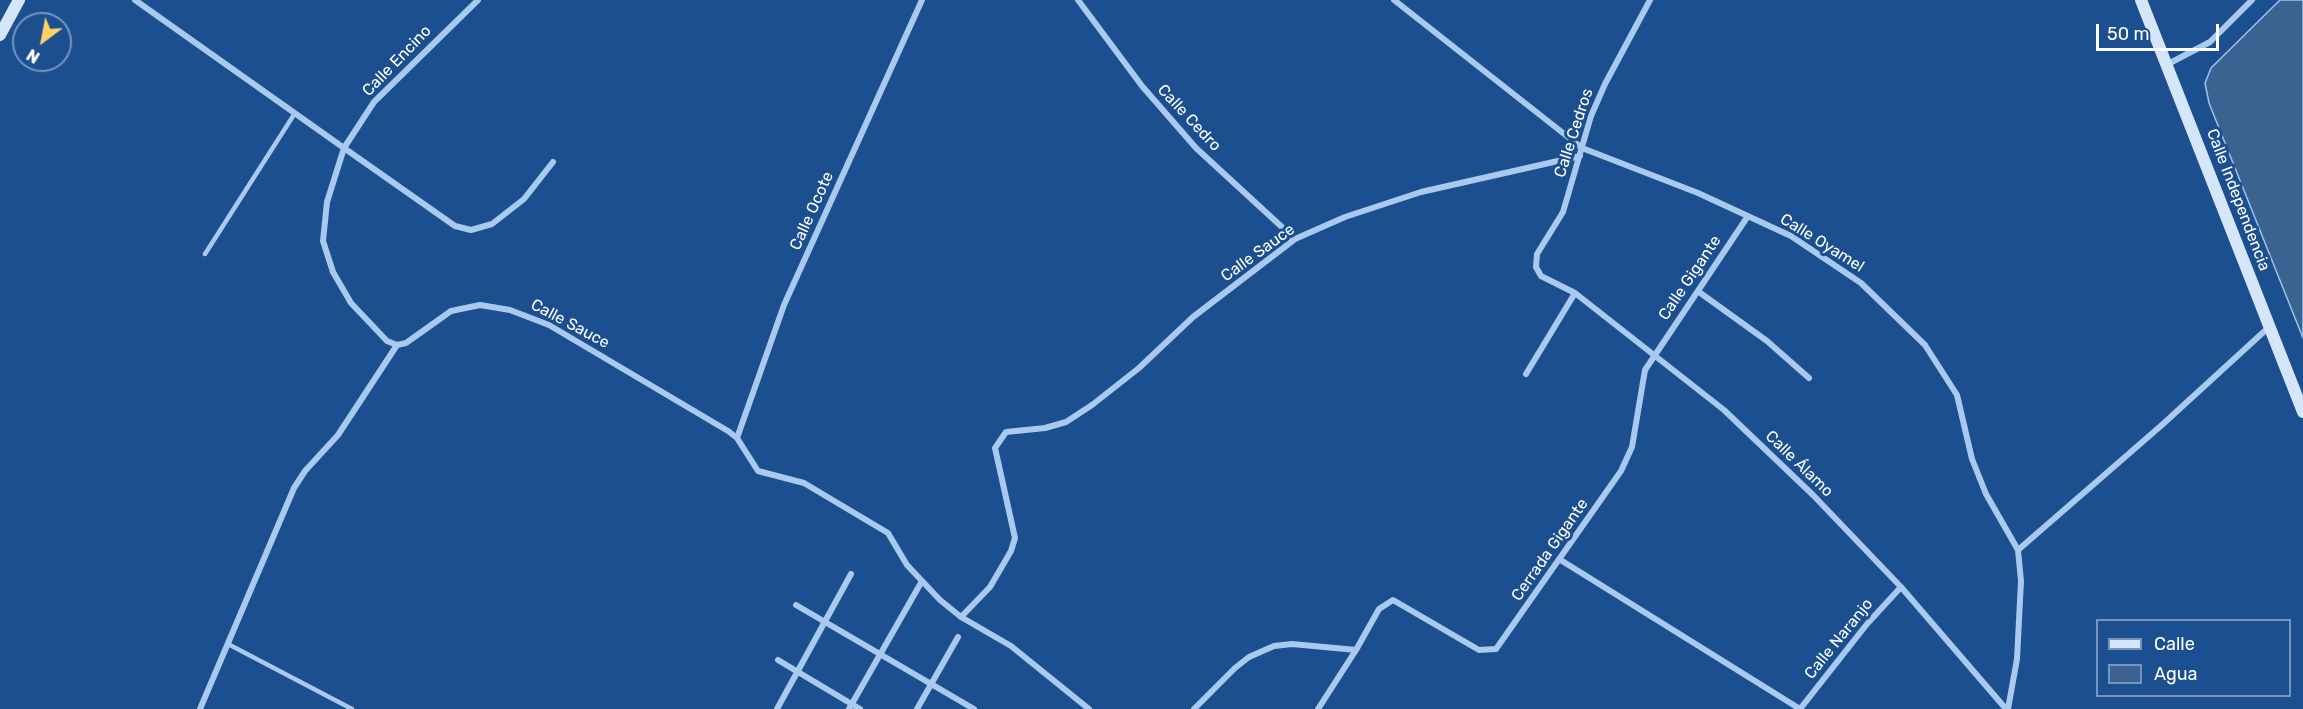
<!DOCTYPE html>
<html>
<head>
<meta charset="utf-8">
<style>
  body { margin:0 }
  #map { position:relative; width:2303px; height:709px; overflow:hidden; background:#1b4f8f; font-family:Rubik,sans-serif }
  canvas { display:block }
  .legend { position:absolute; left:2096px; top:619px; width:195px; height:78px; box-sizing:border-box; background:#1b4f8f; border:2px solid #7695bc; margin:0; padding:8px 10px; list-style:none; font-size:18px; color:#fff }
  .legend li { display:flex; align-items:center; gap:12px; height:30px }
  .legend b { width:30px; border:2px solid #7695bc }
  .north { position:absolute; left:12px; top:12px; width:60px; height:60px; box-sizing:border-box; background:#1b4f8f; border:2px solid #7695bc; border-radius:50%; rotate:212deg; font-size:16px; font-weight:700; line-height:24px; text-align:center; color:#fff }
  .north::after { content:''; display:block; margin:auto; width:21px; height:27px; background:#ffd166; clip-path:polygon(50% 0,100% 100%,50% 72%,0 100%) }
  .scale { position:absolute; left:2096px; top:24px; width:123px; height:27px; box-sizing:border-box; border:3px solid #fff; border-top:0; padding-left:8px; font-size:18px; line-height:21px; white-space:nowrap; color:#fff; -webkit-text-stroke:4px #1b4f8f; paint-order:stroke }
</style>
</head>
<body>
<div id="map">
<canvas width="2303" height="709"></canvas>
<ul class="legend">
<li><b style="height:8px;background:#d6e6fa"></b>Calle</li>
<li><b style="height:16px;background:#3c6290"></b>Agua</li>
</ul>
<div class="north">N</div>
<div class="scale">50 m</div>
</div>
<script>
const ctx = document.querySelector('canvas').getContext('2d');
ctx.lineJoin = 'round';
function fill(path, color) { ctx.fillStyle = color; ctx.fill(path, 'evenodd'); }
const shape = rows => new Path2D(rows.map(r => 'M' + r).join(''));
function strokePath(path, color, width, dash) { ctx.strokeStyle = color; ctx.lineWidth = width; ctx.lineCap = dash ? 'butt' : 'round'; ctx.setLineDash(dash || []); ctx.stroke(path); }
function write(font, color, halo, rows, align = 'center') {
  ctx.font = font + ' Rubik,sans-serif'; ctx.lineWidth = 6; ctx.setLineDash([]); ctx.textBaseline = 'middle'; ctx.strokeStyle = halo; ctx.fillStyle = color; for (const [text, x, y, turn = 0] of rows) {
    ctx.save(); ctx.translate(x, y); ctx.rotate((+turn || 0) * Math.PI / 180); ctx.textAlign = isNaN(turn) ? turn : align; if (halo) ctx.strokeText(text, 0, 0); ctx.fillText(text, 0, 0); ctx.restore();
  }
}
const water = shape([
  [2280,0,2303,0,2303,338,2209,103,2205,83,2211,68,2280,0]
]);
fill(water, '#3c6290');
strokePath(water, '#9cc4f0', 1.5);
strokePath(shape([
  [205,254,295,113],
  [228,644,352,709]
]), '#a9c9ee', 4.5);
strokePath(shape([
  [135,0,344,148,327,202,323,241,333,272,351,303,387,341,397,345,406,343,451,311,480,305,510,310,549,325,728,431,737,438,758,471,804,483,888,533,907,565,940,600,961,617,1011,646,1089,709],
  [478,0,374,102,344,148,455,226,471,230,492,224,524,199,553,162],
  [1078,0,1142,86,1196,148,1295,239],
  [1394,0,1582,148,1698,193,1791,236,1861,283,1925,345,1957,395,1972,459,1986,494,2018,550,2021,581,2017,659,2008,709],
  [1650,0,1605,84,1591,116,1563,212,1537,254,1536,267,1541,276,1575,293,1724,410,1813,495,1901,587,2006,709],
  [2168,64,2210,42,2252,0],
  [1699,292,1767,341,1809,378],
  [1526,374,1575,293],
  [737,438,784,305,922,0],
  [2018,550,2163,424,2269,327],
  [1559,559,1800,709],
  [796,605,974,709],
  [961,617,990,587,1011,551,1015,538,995,448,1006,432,1045,428,1066,422,1092,405,1139,368,1193,317,1295,239,1345,217,1421,192,1580,156],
  [778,660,860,709],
  [200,709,294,488,305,471,338,435,397,345],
  [777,709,851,574],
  [849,709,922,581],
  [917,709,958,637],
  [1194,709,1235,668,1249,657,1274,646,1292,644,1356,650,1379,609,1393,600,1479,650,1496,649,1621,471,1632,447,1645,370,1748,216],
  [1318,709,1356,650],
  [1800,709,1867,624,1901,587]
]), '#a9c9ee', 6);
strokePath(shape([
  [2141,0,2303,412],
  [0,35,19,0]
]), '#d6e6fa', 12);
write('16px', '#fff', '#1b4f8f', [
  ["Calle Encino",397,61,-46],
  ["Calle Cedro",1189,118,47],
  ["Calle Cedros",1574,133,-72],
  ["Calle Independencia",2238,200,69],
  ["Calle Ocote",812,211,-66],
  ["Calle Oyamel",1822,243,32],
  ["Calle Sauce",1258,253,-36],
  ["Calle Gigante",1690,278,-56],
  ["Calle Sauce",570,324,28],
  ["Calle Álamo",1799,464,44],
  ["Cerrada Gigante",1550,550,-55],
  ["Calle Naranjo",1839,639,-51]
]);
</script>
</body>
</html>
